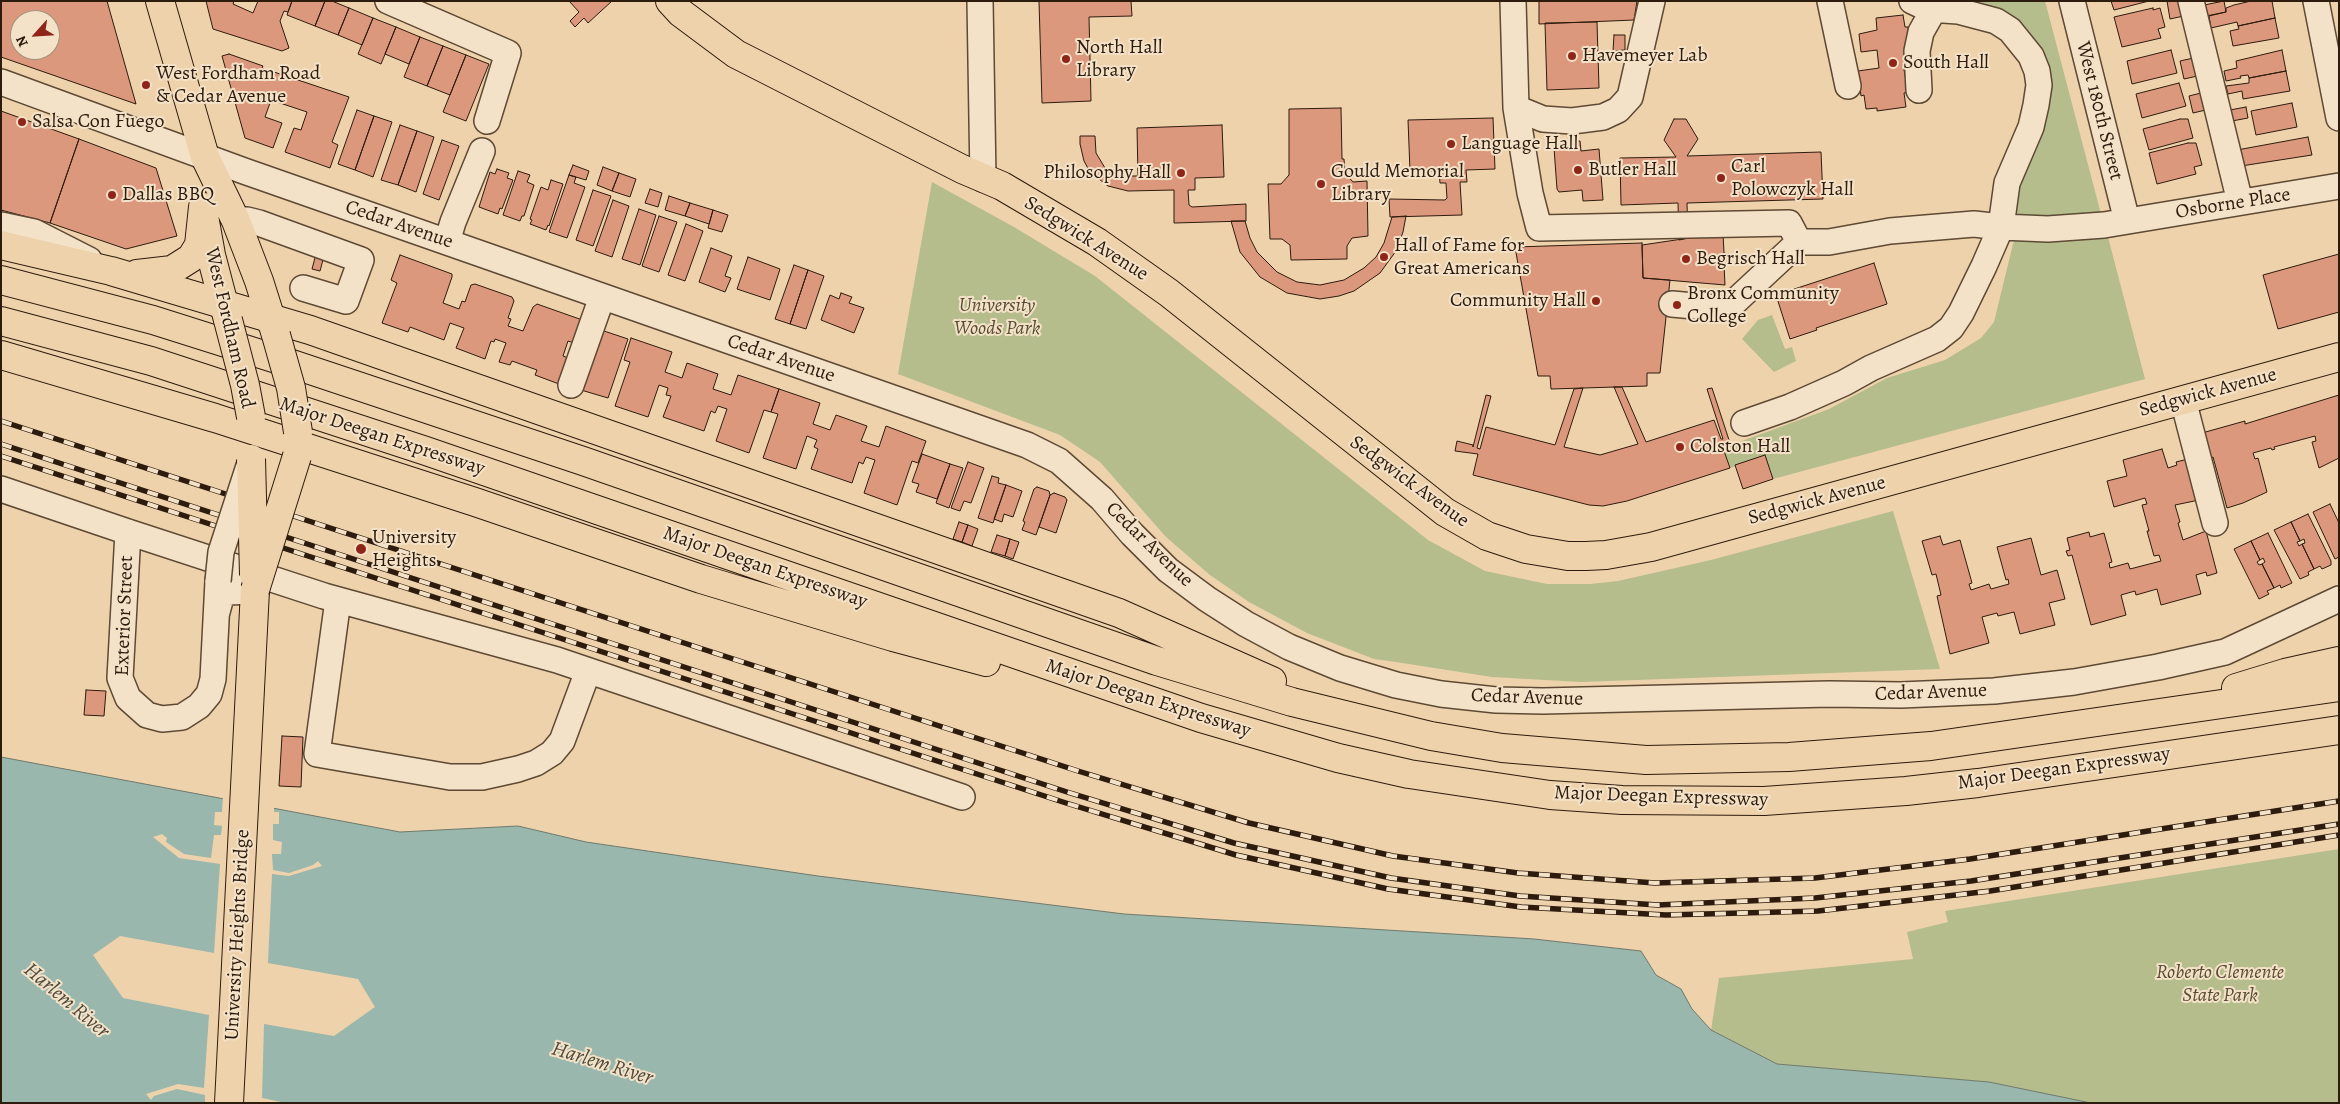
<!DOCTYPE html>
<html>
<head>
<meta charset="utf-8">
<style>
  body { margin:0 }
  #map { position:relative; width:2340px; height:1104px; overflow:hidden; background:#eed2ab; font-family:Alegreya,serif }
  canvas { display:block }
  .frame { position:absolute; inset:0; border:2px solid #2d1b0d; pointer-events:none }
  .north { position:absolute; left:10px; top:10px; width:50px; height:50px; box-sizing:border-box; background:#f4e2c8; border:1px solid #a4927d; border-radius:50%; rotate:244deg; font-size:14px; font-weight:700; line-height:20px; text-align:center; color:#2d1b0d }
  .north::after { content:''; display:block; margin:auto; width:18px; height:22px; background:#8f2418; clip-path:polygon(50% 0,100% 100%,50% 72%,0 100%) }
</style>
</head>
<body>
<div id="map">
<canvas width="2340" height="1104"></canvas>
<div class="frame"></div>
<div class="north">N</div>
</div>
<script>
const ctx = document.querySelector('canvas').getContext('2d');
ctx.lineJoin = 'round';
function fill(path, color) { ctx.fillStyle = color; ctx.fill(path, 'evenodd'); }
const shape = rows => new Path2D(rows.map(r => 'M' + r).join(''));
function strokePath(path, color, width, dash) { ctx.strokeStyle = color; ctx.lineWidth = width; ctx.lineCap = dash ? 'butt' : 'round'; ctx.setLineDash(dash || []); ctx.stroke(path); }
function write(font, color, halo, rows, align = 'center') {
  ctx.font = font + ' Alegreya,serif'; ctx.lineWidth = 4; ctx.setLineDash([]); ctx.textBaseline = 'middle'; ctx.strokeStyle = halo; ctx.fillStyle = color; for (const [text, x, y, turn = 0] of rows) {
    ctx.save(); ctx.translate(x, y); ctx.rotate((+turn || 0) * Math.PI / 180); ctx.textAlign = isNaN(turn) ? turn : align; if (halo) ctx.strokeText(text, 0, 0); ctx.fillText(text, 0, 0); ctx.restore();
  }
}
fill(shape([
  [1977,1,2045,1,2101,214,2030,220,2019,215,2013,209,2012,199,2046,90],
  [932,182,1014,227,1095,276,1428,540,1485,571,1547,584,1590,584,1618,581,1711,560,1893,511,1940,669,1581,682,1492,677,1396,662,1374,659,1307,633,1249,602,1210,575,1166,537,1100,462,1060,435,898,374],
  [2108,237,2145,379,1773,479,1765,456,1730,468,1723,448,1829,409,1887,378,1945,360,1981,338,1994,322,2014,240],
  [1772,315,1785,349,1792,347,1796,361,1774,372,1742,339,1758,320],
  [2339,849,2339,1103,2091,1103,1989,1082,1777,1064,1711,1030,1719,978,1913,959,1907,932,1948,922,1945,911]
]), '#b5bd8c');
const water = shape([
  [1,757,400,832,518,826,586,842,818,876,1124,914,1534,939,1641,951,1656,975,1681,989,1692,1009,1711,1030,1777,1064,1989,1082,2091,1103,1,1103,1,757]
]);
fill(water, '#99b7ac');
strokePath(water, '#6e796c', 1);
fill(shape([
  [223,796,274,806,274,812,279,812,279,824,273,824,273,840,282,842,281,854,272,854,273,870,289,873,313,865,318,861,322,866,289,876,272,874,268,963,358,979,375,1007,334,1036,264,1024,262,1098,286,1103,205,1103,205,1095,177,1089,154,1096,151,1100,146,1094,178,1084,204,1088,209,1015,123,998,93,955,120,936,214,953,220,864,179,858,153,837,162,834,167,838,166,842,184,854,211,858,214,835,221,835,222,826,214,825,215,812,222,812]
]), '#eed2ab');
const building = shape([
  [1,1,107,1,136,104,1,57,1,1],
  [20,20,50,20,50,50,20,50,20,20],
  [206,1,234,1,233,4,253,13,258,1,292,1,288,12,284,11,280,21,289,48,282,51,213,29,206,1],
  [292,1,325,1,315,26,287,15,292,1],
  [325,1,332,1,349,8,338,35,315,26,325,1],
  [569,1,612,1,588,23,584,18,575,27,570,21,579,12,569,1],
  [1039,1,1131,1,1132,16,1089,17,1091,101,1042,103,1039,1],
  [1539,1,1637,1,1634,20,1539,24,1539,1],
  [2111,1,2149,1,2114,10,2111,1],
  [2167,1,2185,1,2188,15,2170,19,2167,1],
  [2224,1,2226,12,2206,16,2204,5,2224,1],
  [2251,1,2272,1,2275,18,2238,26,2237,22,2211,28,2209,16,2226,12,2226,8,2234,5,2251,1],
  [349,8,373,18,362,45,338,35,349,8],
  [2153,8,2153,10,2160,8,2165,27,2158,29,2161,38,2122,47,2114,17,2153,8],
  [1903,15,1905,27,1908,27,1913,63,1903,64,1908,92,1904,93,1906,107,1877,111,1877,108,1866,109,1864,95,1861,96,1858,71,1879,68,1877,50,1861,52,1859,34,1877,30,1876,18,1903,15],
  [373,18,396,27,381,64,358,54,373,18],
  [2275,18,2279,38,2233,46,2230,31,2239,29,2238,26,2275,18],
  [1597,22,1599,88,1547,90,1545,23,1597,22],
  [396,27,420,37,409,64,385,54,396,27],
  [1614,35,1625,35,1625,50,1613,51,1614,35],
  [420,37,443,46,427,86,404,77,420,37],
  [443,46,466,55,450,95,427,86,443,46],
  [2171,50,2177,73,2132,84,2127,61,2171,50],
  [2282,50,2286,71,2249,78,2248,75,2240,76,2241,78,2226,81,2224,71,2237,68,2236,61,2282,50],
  [229,54,263,66,262,68,349,97,332,142,338,145,330,168,285,152,294,128,301,130,307,112,271,100,265,117,282,123,273,148,245,138,222,56,229,54],
  [466,55,489,64,466,121,443,112,466,55],
  [2198,57,2202,75,2184,79,2180,61,2198,57],
  [2286,71,2290,91,2243,99,2242,91,2228,94,2226,86,2249,83,2249,78,2286,71],
  [2179,83,2186,106,2142,118,2136,94,2179,83],
  [2205,92,2210,109,2193,113,2189,96,2205,92],
  [2292,103,2297,127,2256,135,2251,111,2292,103],
  [2246,107,2248,118,2232,121,2230,110,2246,107],
  [1341,108,1342,159,1344,159,1345,173,1353,182,1367,181,1368,236,1352,238,1347,246,1347,259,1291,260,1290,245,1282,239,1270,239,1268,184,1281,184,1289,175,1289,109,1341,108],
  [357,110,374,116,355,170,338,164,357,110],
  [1,111,79,139,50,223,1,210,1,111],
  [374,116,392,122,373,177,355,170,374,116],
  [1493,118,1495,169,1466,170,1467,182,1460,182,1462,215,1390,217,1389,199,1445,200,1447,198,1446,183,1440,183,1439,171,1410,171,1408,120,1493,118],
  [1674,119,1686,119,1698,139,1687,156,1821,152,1823,199,1687,203,1688,238,1679,240,1678,203,1621,205,1620,158,1676,157,1664,140,1674,119],
  [2180,119,2188,119,2193,138,2149,150,2143,129,2180,119],
  [400,125,417,131,398,185,381,180,400,125],
  [1222,125,1224,177,1195,178,1195,190,1188,190,1189,205,1192,207,1246,204,1246,221,1174,223,1174,190,1128,191,1108,186,1090,172,1084,161,1080,144,1080,136,1095,136,1096,153,1105,168,1120,176,1138,176,1137,128,1222,125],
  [417,131,434,137,416,192,398,185,417,131],
  [2308,137,2312,155,2241,166,2237,150,2308,137],
  [79,139,156,168,177,236,126,249,50,223,79,139],
  [442,140,459,146,439,200,423,194,442,140],
  [1570,141,1580,141,1581,151,1599,149,1603,200,1583,201,1582,190,1559,192,1557,189,1554,148,1571,147,1570,141],
  [2188,143,2196,143,2202,165,2194,167,2196,174,2157,184,2149,153,2188,143],
  [573,165,589,171,586,180,569,175,573,165],
  [603,167,619,173,612,191,597,185,603,167],
  [497,169,509,173,507,178,513,180,502,209,500,208,498,214,479,207,490,172,495,174,497,169],
  [518,171,530,175,527,182,534,185,524,216,522,216,520,221,503,215,518,171],
  [619,173,636,179,630,197,612,191,619,173],
  [569,175,576,177,574,183,585,187,567,238,549,232,569,175],
  [551,180,563,184,549,226,548,225,546,230,530,224,532,220,530,219,541,187,548,190,551,180],
  [650,189,662,193,658,207,645,203,650,189],
  [593,190,611,196,593,246,576,240,593,190],
  [669,196,690,203,685,216,665,210,669,196],
  [613,200,629,206,612,257,595,251,613,200],
  [690,203,713,210,709,224,685,216,690,203],
  [639,209,656,215,640,265,622,259,639,209],
  [713,210,728,215,722,232,708,228,713,210],
  [659,216,677,222,659,272,642,266,659,216],
  [1406,216,1403,232,1396,251,1380,273,1354,291,1339,296,1320,299,1287,293,1260,277,1240,252,1231,221,1245,221,1250,238,1257,252,1277,272,1297,282,1320,285,1344,280,1364,268,1376,257,1384,243,1392,217,1406,216],
  [686,224,703,231,685,281,668,275,686,224],
  [1723,233,1724,253,1730,254,1730,264,1724,265,1725,285,1643,278,1642,245,1723,233],
  [1642,243,1643,278,1670,280,1660,373,1647,373,1647,386,1551,389,1550,376,1538,376,1515,247,1642,243],
  [711,248,732,256,725,276,731,278,725,292,699,282,711,248],
  [316,254,324,256,320,271,312,269,316,254],
  [2339,254,2339,312,2278,329,2263,275,2339,254],
  [400,255,452,274,452,277,443,303,459,309,462,301,465,302,471,285,475,284,512,297,514,301,508,318,511,319,508,326,523,331,533,307,537,304,588,322,580,345,568,341,563,356,568,358,559,384,535,375,537,370,512,361,510,365,499,362,506,343,495,339,494,342,491,341,485,359,456,348,464,328,450,323,444,340,410,327,408,332,382,323,397,283,391,280,400,255],
  [748,257,780,269,770,300,737,289,748,257],
  [1874,263,1887,304,1816,328,1817,330,1790,339,1776,295,1874,263],
  [794,265,808,270,790,324,775,319,794,265],
  [808,270,824,276,806,329,790,324,808,270],
  [841,293,852,297,849,303,864,308,854,333,821,320,830,295,839,299,841,293],
  [595,328,628,339,608,398,581,390,595,328],
  [631,338,672,352,665,372,682,378,687,363,718,374,713,389,731,395,738,375,779,389,771,412,764,410,749,453,716,441,727,409,718,406,715,413,711,411,704,431,663,417,671,396,666,395,668,388,659,385,648,417,615,406,630,362,624,360,631,338],
  [1614,387,1622,387,1646,442,1714,420,1721,439,1723,439,1707,389,1712,388,1731,446,1723,448,1730,468,1627,501,1603,506,1589,505,1473,475,1478,454,1455,451,1457,441,1473,445,1473,447,1486,395,1491,396,1477,448,1480,449,1486,427,1555,445,1574,389,1583,388,1564,447,1600,455,1638,444,1614,387],
  [779,389,820,403,813,424,830,430,836,415,867,426,861,441,879,447,886,426,926,441,918,463,912,461,897,505,864,493,875,460,866,457,863,464,859,462,852,483,811,469,818,449,814,447,817,440,807,436,796,469,763,458,778,414,771,412,779,389],
  [2339,395,2339,458,2319,468,2312,442,2316,441,2315,436,2274,447,2275,449,2272,450,2271,448,2253,453,2255,459,2258,458,2267,492,2243,503,2227,508,2213,457,2209,459,2202,433,2245,421,2245,424,2339,395],
  [2162,449,2168,468,2177,465,2176,462,2188,459,2199,500,2175,505,2180,522,2178,523,2183,540,2206,531,2217,573,2207,576,2206,572,2196,575,2201,594,2161,605,2157,589,2136,595,2135,591,2121,595,2126,615,2091,625,2072,555,2068,556,2066,551,2070,550,2067,538,2089,532,2090,537,2104,533,2112,562,2109,563,2110,568,2128,563,2130,569,2161,561,2159,555,2154,556,2147,531,2149,531,2142,505,2147,504,2145,498,2114,507,2107,481,2127,476,2123,460,2162,449],
  [922,454,950,464,937,499,916,492,919,484,912,482,922,454],
  [1765,455,1773,479,1743,489,1735,465,1765,455],
  [968,462,984,468,971,503,964,501,960,511,951,508,968,462],
  [950,464,963,468,949,508,936,503,950,464],
  [992,476,999,478,998,483,1006,485,993,523,978,518,992,476],
  [1006,485,1022,491,1013,517,1004,514,1002,522,994,519,1006,485],
  [1037,487,1049,491,1050,495,1036,535,1022,530,1025,522,1023,521,1034,489,1037,487],
  [1054,493,1065,497,1067,500,1056,533,1039,527,1050,495,1054,493],
  [2330,504,2339,523,2339,557,2335,559,2313,512,2330,504],
  [2308,514,2331,561,2331,565,2322,569,2320,566,2314,569,2302,544,2305,543,2304,539,2300,541,2291,522,2308,514],
  [959,522,968,525,962,542,953,539,959,522],
  [2291,522,2300,541,2297,542,2299,546,2302,544,2314,569,2308,572,2309,575,2300,579,2274,530,2291,522],
  [968,525,978,529,972,546,962,542,968,525],
  [2268,533,2292,583,2281,588,2280,585,2274,588,2262,564,2265,562,2263,558,2260,560,2251,541,2268,533],
  [997,535,1010,539,1005,556,991,552,997,535],
  [1940,536,1943,545,1960,540,1972,583,1969,584,1971,590,1989,584,1991,589,2009,584,2008,579,2006,580,1997,547,2031,538,2041,575,2057,570,2065,599,2049,603,2055,625,2020,634,2014,612,1998,616,1997,613,1982,617,1989,643,1950,654,1937,596,1941,595,1936,574,1932,575,1922,541,1940,536],
  [1010,539,1019,542,1013,559,1005,556,1010,539],
  [2251,541,2260,560,2257,562,2259,565,2262,564,2274,588,2267,591,2269,594,2259,599,2234,549,2251,541],
  [86,690,106,691,104,716,84,715,86,690],
  [282,736,303,737,301,787,279,786,282,736]
]);
fill(building, '#dc987d');
strokePath(building, '#2d1b0d', 1);
const minor = shape([
  [388,1,508,53,487,121],
  [980,1,983,179],
  [1513,1,1516,108,1530,193,1539,228,1789,223,1799,242,1829,242,1890,231,1974,224,2001,227,2007,183,2031,127,2036,105,2039,85,2037,71,2031,56,2010,30,1996,21,1958,11,1929,9,1912,1],
  [1830,1,1848,86],
  [2072,1,2127,221],
  [2191,1,2240,202],
  [2316,1,2339,118],
  [1,82,244,171,1027,445,1059,461,1102,499,1132,534,1168,570,1207,599,1246,624,1289,647,1340,668,1396,685,1441,694,1496,700,1543,701,1829,694,1901,695,1994,691,2074,682,2158,667,2225,652,2339,599],
  [1919,90,1917,51,1921,32,1934,9],
  [1516,108,1543,119,1572,121,1603,117,1618,110,1630,97,1652,1],
  [236,221,247,220,259,223,361,260,346,301,303,288],
  [1,225,34,232,89,260],
  [447,242,453,222,482,151],
  [1672,304,1727,309,1799,242],
  [571,385,602,297],
  [2183,400,2215,523],
  [1744,423,1790,407,1844,383,1871,368,1937,339,1951,328,1961,313,1984,266,2001,227,2048,229,2104,225,2339,186],
  [1,489,128,532,324,596,557,660,962,797],
  [128,532,120,678,128,698,147,715,162,719,182,717,199,706,209,694,213,679,218,581],
  [338,600,317,754,450,777,482,777,518,769,536,763,552,753,562,741,588,671],
  [217,612,221,597,227,592,256,591]
]);
const major = shape([
  [160,1,205,157,236,221,259,281,276,335],
  [670,1,681,13,736,54,962,169,1002,186,1097,242,1169,293,1445,512,1487,536,1526,549,1568,556,1586,556,1606,555,1651,547,2339,357],
  [204,216,211,255,228,320],
  [229,1103,255,590]
]);
const highway = shape([
  [1,245,111,271,310,330,1119,613,1272,681],
  [137,274,172,270,191,258,199,245,203,207],
  [1,280,153,320,289,363,583,461,1157,661,1292,702,1431,736,1502,748,1646,760,1789,757,1931,746,2339,687],
  [1,321,151,361,426,451,1201,718,1338,758,1409,774,1550,795,1622,800,1764,801,1906,791,1978,783,2339,730],
  [1,355,215,418,475,502,701,579,893,637,986,662],
  [2236,688,2285,673,2339,661]
]);
strokePath(minor, '#5d4934', 28);
strokePath(major, '#2d1b0d', 30);
strokePath(highway, '#2d1b0d', 30);
strokePath(minor, '#f4e2c8', 25);
strokePath(major, '#eed2ab', 28);
strokePath(highway, '#eed2ab', 28);
const rail = shape([
  [1,421,1078,771,1249,823,1393,856,1518,873,1655,883,1815,878,1970,859,2339,801],
  [1,444,1067,792,1234,843,1391,878,1520,896,1658,905,1815,898,1971,881,2339,824],
  [1,456,1066,803,1236,855,1388,889,1521,907,1666,915,1818,911,1990,891,2339,835]
]);
strokePath(rail, '#2d1b0d', 5.5);
strokePath(rail, '#f4e2c8', 4, [11]);
const minorBridge = shape([
  [218,581,221,552,249,466]
]);
const majorBridge = shape([
  [228,320,245,385,251,417],
  [276,335,291,388,298,432],
  [251,459,254,575],
  [255,590,297,456]
]);
strokePath(minorBridge, '#5d4934', 28, []);
strokePath(majorBridge, '#2d1b0d', 30, []);
strokePath(minorBridge, '#f4e2c8', 25);
strokePath(majorBridge, '#eed2ab', 28);
for (const [x, y, r, color] of [
  [1572,56,5,"#8f2418"],
  [1066,59,5,"#8f2418"],
  [1893,63,5,"#8f2418"],
  [146,85,5,"#8f2418"],
  [22,122,5,"#8f2418"],
  [1451,144,5,"#8f2418"],
  [1578,170,5,"#8f2418"],
  [1181,173,5,"#8f2418"],
  [1721,178,5,"#8f2418"],
  [1321,184,5,"#8f2418"],
  [112,195,5,"#8f2418"],
  [1384,257,5,"#8f2418"],
  [1686,259,5,"#8f2418"],
  [1596,301,5,"#8f2418"],
  [1677,305,5,"#8f2418"],
  [1680,447,5,"#8f2418"],
  [361,549,6,"#8f2418"]
]) { const dot = new Path2D(); dot.arc(x, y, r, 0, 2 * Math.PI); ctx.fillStyle = color; ctx.fill(dot); strokePath(dot, '#f4e2c8', 2); }
write('20px', '#2d1b0d', '#f4e2c8', [
  ["North Hall",1076,48],
  ["Library",1076,71],
  ["Havemeyer Lab",1582,56],
  ["South Hall",1903,63],
  ["West Fordham Road",156,74],
  ["& Cedar Avenue",156,97],
  ["Salsa Con Fuego",32,122],
  ["Language Hall",1461,144],
  ["Carl",1731,167],
  ["Polowczyk Hall",1731,190],
  ["Butler Hall",1588,170],
  ["Gould Memorial",1331,172],
  ["Library",1331,195],
  ["Philosophy Hall",1171,173,"right"],
  ["Dallas BBQ",122,195],
  ["Hall of Fame for",1394,246],
  ["Great Americans",1394,269],
  ["Begrisch Hall",1696,259],
  ["Bronx Community",1687,294],
  ["College",1687,317],
  ["Community Hall",1586,301,"right"],
  ["Colston Hall",1690,447],
  ["University",372,538],
  ["Heights",372,561]
], 'left');
write('20px', '#2d1b0d', '#f4e2c8', [
  ["West 180th Street",2099,111,76],
  ["Osborne Place",2233,204,-9],
  ["Cedar Avenue",399,225,19],
  ["Sedgwick Avenue",1086,239,32],
  ["West Fordham Road",229,328,77],
  ["Cedar Avenue",781,359,19],
  ["Sedgwick Avenue",2208,393,-15],
  ["Major Deegan Expressway",382,437,18],
  ["Sedgwick Avenue",1409,482,36],
  ["Sedgwick Avenue",1817,501,-15],
  ["Cedar Avenue",1149,545,44],
  ["Major Deegan Expressway",765,568,19],
  ["Exterior Street",125,616,-88],
  ["Cedar Avenue",1931,693,-2],
  ["Cedar Avenue",1527,698,2],
  ["Major Deegan Expressway",1148,699,18],
  ["Major Deegan Expressway",2064,769,-8],
  ["Major Deegan Expressway",1661,797,2],
  ["University Heights Bridge",238,935,-87]
]);
write('italic 20px', '#564c33', '#f4e2c8', [
  ["University",997,306],
  ["Woods Park",997,329],
  ["Roberto Clemente",2220,973],
  ["State Park",2220,996]
]);
write('italic 21px', '#4d4a3d', '#f4e2c8', [
  ["Harlem River",66,1001,40],
  ["Harlem River",602,1064,17]
]);
</script>
</body>
</html>
